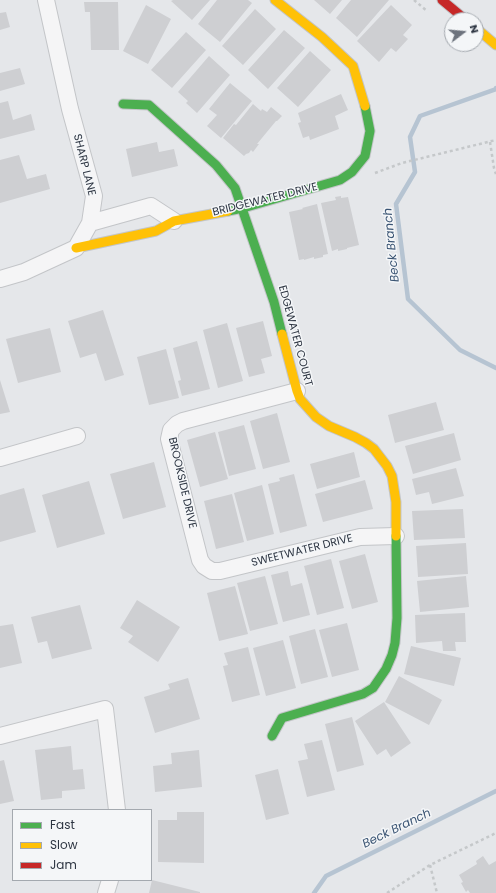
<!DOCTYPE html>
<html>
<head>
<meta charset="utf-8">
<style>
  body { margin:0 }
  #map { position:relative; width:496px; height:893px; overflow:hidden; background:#e5e7ea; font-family:Poppins,sans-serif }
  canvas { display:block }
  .legend { position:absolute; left:12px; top:809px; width:140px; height:72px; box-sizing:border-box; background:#f4f6f8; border:1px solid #a4a9af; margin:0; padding:5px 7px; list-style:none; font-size:12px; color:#2d3542 }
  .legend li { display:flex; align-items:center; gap:8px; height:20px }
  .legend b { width:20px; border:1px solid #a4a9af }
  .north { position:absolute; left:444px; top:12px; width:40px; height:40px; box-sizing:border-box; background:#f4f6f8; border:1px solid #a4a9af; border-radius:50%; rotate:74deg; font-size:11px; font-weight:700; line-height:16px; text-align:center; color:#2d3542 }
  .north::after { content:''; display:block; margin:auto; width:14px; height:18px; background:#6d737d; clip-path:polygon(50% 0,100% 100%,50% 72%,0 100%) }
</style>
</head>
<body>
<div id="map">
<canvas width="496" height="893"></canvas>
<ul class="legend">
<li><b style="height:5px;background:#4caf50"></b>Fast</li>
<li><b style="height:5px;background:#ffc107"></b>Slow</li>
<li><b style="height:5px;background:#c62828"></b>Jam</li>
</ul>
<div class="north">N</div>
</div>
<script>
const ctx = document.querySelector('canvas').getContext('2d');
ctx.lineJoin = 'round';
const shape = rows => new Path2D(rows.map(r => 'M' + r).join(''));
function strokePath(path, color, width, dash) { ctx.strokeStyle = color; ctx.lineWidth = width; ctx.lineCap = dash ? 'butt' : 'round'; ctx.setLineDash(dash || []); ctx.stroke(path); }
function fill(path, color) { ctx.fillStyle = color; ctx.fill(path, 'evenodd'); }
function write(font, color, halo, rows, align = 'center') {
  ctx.font = font + ' Poppins,sans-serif'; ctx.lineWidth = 3; ctx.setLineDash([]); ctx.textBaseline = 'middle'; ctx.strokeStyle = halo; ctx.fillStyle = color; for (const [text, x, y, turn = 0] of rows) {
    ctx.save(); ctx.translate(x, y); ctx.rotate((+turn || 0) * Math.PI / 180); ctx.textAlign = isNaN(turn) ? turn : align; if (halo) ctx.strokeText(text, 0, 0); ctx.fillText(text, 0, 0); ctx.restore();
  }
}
strokePath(shape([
  [496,88,496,89,420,116,410,137,415,172,396,204,408,299,460,350,496,368],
  [314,893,326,876,496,791]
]), '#b6c4d2', 4.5);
fill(shape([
  [173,0,210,0,192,20,171,1],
  [217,0,248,0,252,3,220,42,198,24],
  [314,0,342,0,330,14],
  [351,0,389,0,357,37,336,18],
  [84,2,118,2,119,50,91,50,90,12,85,12],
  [146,5,171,19,148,64,123,51],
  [391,5,412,25,403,35,408,39,396,52,391,48,379,62,357,41],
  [255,9,276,29,243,65,222,46],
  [6,12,10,27,0,30,0,13],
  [284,30,305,48,268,89,248,70],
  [186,32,206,50,172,88,151,70],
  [310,51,331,70,298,107,277,88],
  [209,56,230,75,197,113,186,103,188,101,178,92],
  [20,68,25,84,0,91,0,73],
  [230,83,252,101,221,138,207,126,217,115,209,109],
  [341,94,348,110,335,116,339,129,310,140,309,136,303,138,298,123,301,122,298,113],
  [8,101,13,120,31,114,35,130,0,139,0,103],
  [253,104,261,111,262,109,267,112,271,107,282,116,277,121,276,121,257,144,259,144,253,152,251,150,249,153,246,154,244,156,223,138,234,124,236,125],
  [157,142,159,152,174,149,178,166,132,177,126,149],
  [19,155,27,179,46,174,50,189,0,203,0,160],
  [341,196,341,198,348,197,359,245,347,248,347,249,338,251,338,249,332,251,321,203,336,200,335,197],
  [317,204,328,254,323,255,323,257,314,259,314,257,304,260,304,259,299,260,289,212,303,209,302,208],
  [103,310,124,375,105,381,96,353,80,358,68,321],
  [263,321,272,356,261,359,265,373,249,377,236,328],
  [227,323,243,381,218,388,203,330],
  [50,328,61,372,18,383,6,339],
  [197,341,210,389,182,396,178,381,181,380,173,348],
  [166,349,179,398,149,405,137,357],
  [0,380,10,412,0,414],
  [436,402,444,430,395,443,388,415],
  [277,413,290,462,263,469,250,421],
  [244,425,256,469,229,476,218,432],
  [215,432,228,479,200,487,187,440],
  [454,433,461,460,413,474,405,446],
  [354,452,360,477,317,489,310,464],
  [154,462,166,507,123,519,110,474],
  [456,468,464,496,432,504,429,492,416,495,412,479],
  [294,474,307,526,280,533,268,484,280,481,279,478],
  [365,480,373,509,323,522,315,494],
  [89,481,105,534,57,548,42,495],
  [262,485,274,534,247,541,234,493],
  [24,488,36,532,0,542,0,495],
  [232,494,244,542,216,549,204,501],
  [463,509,465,538,414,540,412,511],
  [466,543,468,574,418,577,416,546],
  [365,554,378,602,352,609,339,561],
  [331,559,344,608,317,615,304,566],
  [288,571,291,586,302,583,310,615,283,622,271,575],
  [265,576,278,624,250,631,237,583],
  [466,576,469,607,420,612,417,581],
  [235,586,248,634,219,641,207,593],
  [137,600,180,627,158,662,128,642,133,636,120,628],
  [80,605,92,649,52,659,47,641,38,643,31,617],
  [465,613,466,642,455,642,456,651,443,651,442,641,416,643,415,615],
  [347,623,359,670,332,677,319,630],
  [13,624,22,663,0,668,0,626],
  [315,629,328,677,301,684,289,636],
  [283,640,296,688,266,696,253,648],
  [411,646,461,658,454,686,404,674],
  [248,647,260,695,232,702,223,666,228,665,224,653],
  [399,676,442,700,429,725,385,702],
  [188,678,200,719,155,733,144,697,170,689,168,684],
  [384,702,411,743,391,757,386,749,377,755,355,721],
  [352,717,364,765,337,772,325,724],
  [322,740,335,790,307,797,298,761,308,759,304,744],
  [71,746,73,770,83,769,85,789,62,791,62,798,41,800,35,750],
  [199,750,202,787,155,792,153,766,172,764,171,753],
  [4,760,14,801,0,804,0,761],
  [278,769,289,814,266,820,255,775],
  [177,812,204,812,204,863,158,862,158,820,177,820],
  [483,856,489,865,496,861,496,893,470,893,468,890,466,892,461,883,463,882,459,875,477,864,476,861],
  [152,880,200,892,200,893,149,893]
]), '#cecfd2');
const street = shape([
  [90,223,151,206,174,221],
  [0,279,24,272,76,248,90,223,94,196,70,109,46,0],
  [297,391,183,421,177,424,171,430,169,439,200,560,204,566,212,571,220,571,360,537,396,536],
  [0,458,77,436],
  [0,736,105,709,117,810],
  [106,893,110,880]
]);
const fast = shape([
  [123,104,149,105,216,165,235,188,274,302,282,334],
  [228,211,243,208,340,180,352,172,365,156,370,131,365,106],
  [272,736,282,718,363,694,373,688,386,669,392,655,395,643,397,618,396,536]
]);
const slow = shape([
  [275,0,322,37,353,66,365,106],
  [476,28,496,45],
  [76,248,156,231,174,221,228,211],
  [282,334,297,391,300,399,316,417,329,426,355,437,366,443,374,449,387,466,392,476,396,502,396,536]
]);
const jam = shape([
  [442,0,466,20]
]);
strokePath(street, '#c3c5c8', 18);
strokePath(fast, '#c3c5c8', 11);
strokePath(slow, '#c3c5c8', 11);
strokePath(jam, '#c3c5c8', 11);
strokePath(shape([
  [414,0,427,11],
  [490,142,494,168,496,174],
  [375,173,402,163,496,140],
  [430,865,437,893],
  [387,893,430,865,496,833]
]), '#c5c8ca', 2.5, [3, 3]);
strokePath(street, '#f5f5f6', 16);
strokePath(fast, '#4caf50', 9);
strokePath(slow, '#ffc107', 9);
strokePath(jam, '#c62828', 9);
write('11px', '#2d3542', '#f4f6f8', [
  ["SHARP LANE",84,165,76],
  ["BRIDGEWATER DRIVE",265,200,-14],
  ["EDGEWATER COURT",295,336,75],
  ["BROOKSIDE DRIVE",182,483,77],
  ["SWEETWATER DRIVE",302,551,-14]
]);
write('italic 12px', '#3a5473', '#f4f6f8', [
  ["Beck Branch",392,245,-96],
  ["Beck Branch",397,829,-26]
]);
</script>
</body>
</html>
